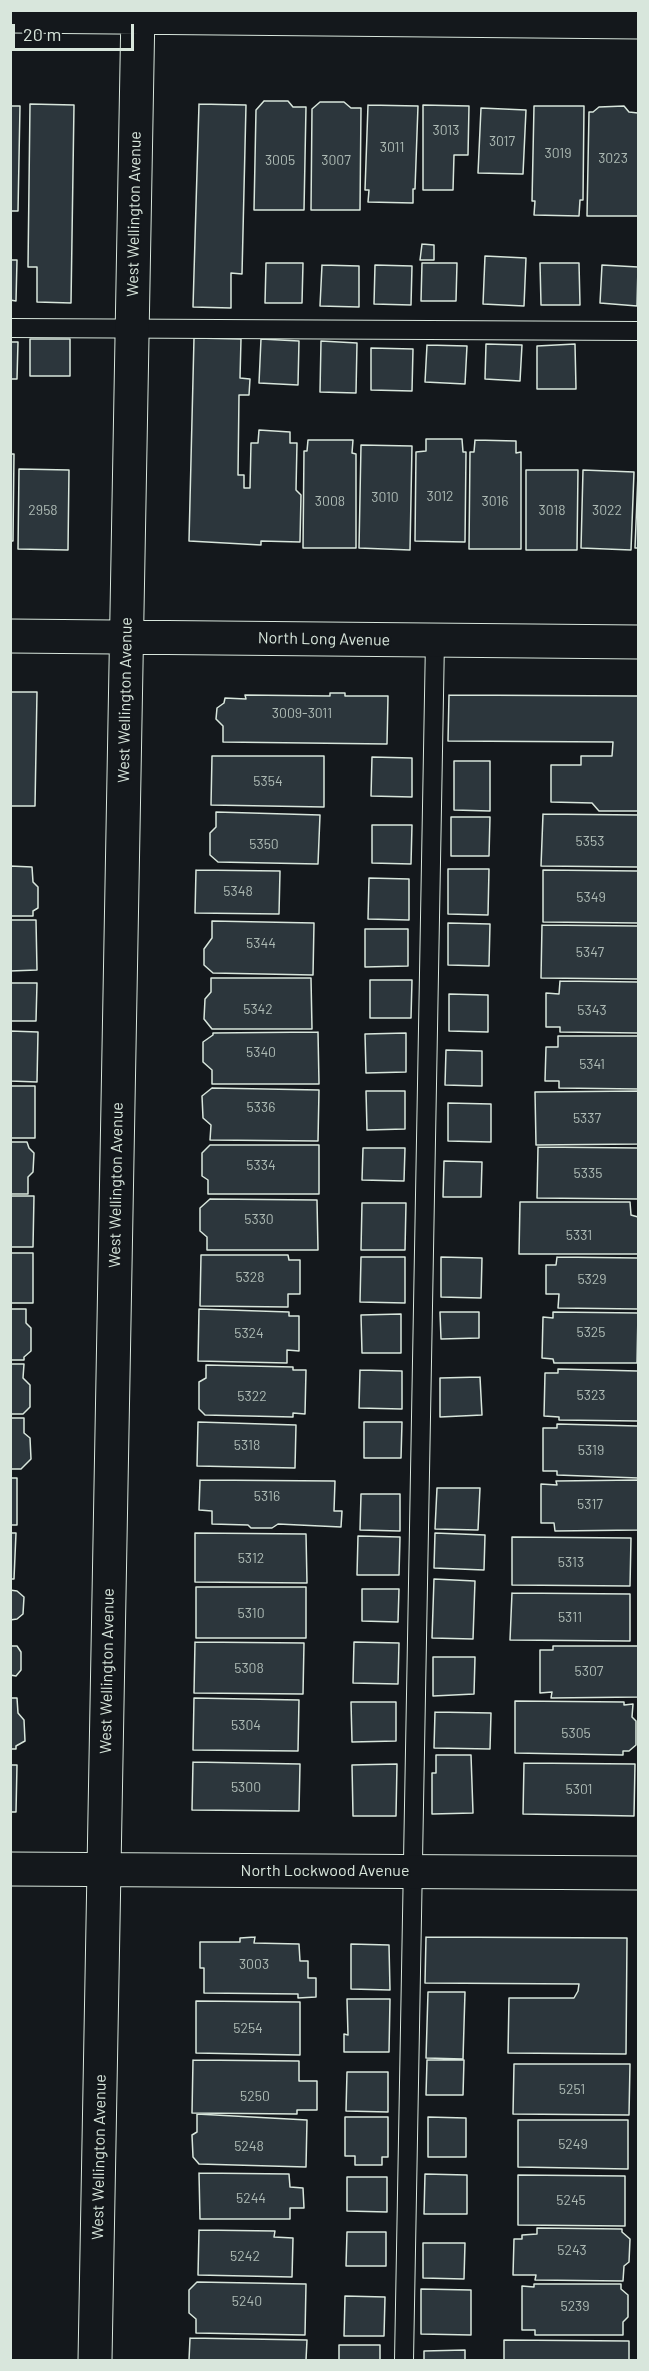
<!DOCTYPE html>
<html>
<head>
<meta charset="utf-8">
<style>
  body { margin:0 }
  #map { position:relative; width:649px; height:2371px; overflow:hidden; background:#14181c; font-family:Barlow,sans-serif }
  canvas { display:block }
  .frame { position:absolute; inset:0; border:12px solid #d8e6dc; pointer-events:none }
  .scale { position:absolute; left:12px; top:24px; width:122px; height:27px; box-sizing:border-box; border:3px solid #d8e6dc; border-top:0; padding-left:8px; font-size:18px; line-height:21px; white-space:nowrap; color:#d8e6dc; -webkit-text-stroke:4px #14181c; paint-order:stroke }
</style>
</head>
<body>
<div id="map">
<canvas width="649" height="2371"></canvas>
<div class="frame"></div>
<div class="scale">20 m</div>
</div>
<script>
const ctx = document.querySelector('canvas').getContext('2d');
ctx.lineJoin = 'round';
function fill(path, color) { ctx.fillStyle = color; ctx.fill(path, 'evenodd'); }
const shape = rows => new Path2D(rows.map(r => 'M' + r).join(''));
function strokePath(path, color, width, dash) { ctx.strokeStyle = color; ctx.lineWidth = width; ctx.lineCap = dash ? 'butt' : 'round'; ctx.setLineDash(dash || []); ctx.stroke(path); }
function write(font, color, halo, rows, align = 'center') {
  ctx.font = font + ' Barlow,sans-serif'; ctx.lineWidth = 4.5; ctx.setLineDash([]); ctx.textBaseline = 'middle'; ctx.strokeStyle = halo; ctx.fillStyle = color; for (const [text, x, y, turn = 0] of rows) {
    ctx.save(); ctx.translate(x, y); ctx.rotate((+turn || 0) * Math.PI / 180); ctx.textAlign = isNaN(turn) ? turn : align; if (halo) ctx.strokeText(text, 0, 0); ctx.fillText(text, 0, 0); ctx.restore();
  }
}
const building = shape([
  [264,101,288,101,293,107,306,107,304,210,254,210,256,110,264,101],
  [320,102,344,102,351,108,361,108,360,210,311,210,312,109,320,102],
  [30,104,74,105,71,303,37,302,37,267,28,267,30,104],
  [199,104,246,105,242,274,231,273,231,308,193,307,199,104],
  [368,105,418,106,415,189,413,189,413,203,368,202,369,190,365,190,368,105],
  [423,105,469,106,468,155,454,155,453,190,423,190,423,105],
  [10,106,20,106,18,211,10,211,10,106],
  [534,106,584,106,583,200,580,200,579,216,534,215,535,201,532,201,534,106],
  [624,106,629,112,638,113,638,216,587,216,589,112,593,112,599,107,624,106],
  [481,108,526,110,523,174,478,173,481,108],
  [422,244,434,245,434,260,420,260,422,244],
  [485,256,526,258,524,306,483,304,485,256],
  [10,260,17,260,16,301,10,300,10,260],
  [266,263,303,263,302,303,265,303,266,263],
  [422,263,457,263,456,301,421,301,422,263],
  [540,263,579,263,580,305,541,305,540,263],
  [322,265,359,266,359,307,320,306,322,265],
  [375,265,412,266,411,305,374,304,375,265],
  [602,265,638,267,637,306,600,303,602,265],
  [194,338,241,339,240,378,250,379,249,395,239,395,238,475,244,475,244,488,250,488,251,443,258,443,259,430,290,432,290,443,297,443,296,490,301,495,300,542,261,541,261,545,189,541,194,338],
  [30,339,70,339,70,376,30,376,30,339],
  [261,339,299,341,298,385,259,383,261,339],
  [321,341,357,343,356,393,320,392,321,341],
  [10,342,18,342,17,379,10,379,10,342],
  [486,344,522,345,520,381,485,379,486,344],
  [575,344,576,389,537,389,537,346,575,344],
  [427,345,467,346,465,384,425,382,427,345],
  [371,348,413,349,412,391,371,390,371,348],
  [426,439,462,439,463,452,466,452,465,542,415,541,416,452,426,451,426,439],
  [308,440,353,440,352,453,356,454,356,548,303,548,304,451,307,451,308,440],
  [475,440,516,441,516,453,521,452,521,549,469,549,470,452,474,452,475,440],
  [361,445,412,446,410,550,359,548,361,445],
  [10,454,14,454,13,541,10,541,10,454],
  [19,469,69,470,68,550,18,549,19,469],
  [526,470,578,470,577,550,526,550,526,470],
  [583,470,634,472,631,550,581,548,583,470],
  [638,474,638,548,635,548,638,474],
  [10,692,37,692,35,806,10,806,10,692],
  [330,693,345,693,345,696,388,696,387,744,223,742,223,726,216,719,217,708,224,703,225,698,246,699,245,695,330,696,330,693],
  [449,695,638,696,638,811,599,811,592,803,551,802,551,765,581,765,581,756,612,756,613,742,448,741,449,695],
  [212,756,324,756,324,807,211,805,212,756],
  [372,757,412,758,412,797,371,796,372,757],
  [454,761,490,761,490,811,454,810,454,761],
  [216,812,320,815,318,864,218,862,210,855,210,833,216,827,216,812],
  [543,814,638,815,638,867,541,866,543,814],
  [451,817,490,817,489,856,451,856,451,817],
  [372,825,412,825,411,864,372,863,372,825],
  [10,866,32,867,33,882,38,887,38,908,33,911,33,916,10,916,10,866],
  [448,869,489,869,488,915,448,914,448,869],
  [196,870,280,871,279,914,195,913,196,870],
  [543,870,638,871,638,923,543,922,543,870],
  [369,878,409,879,409,920,368,919,369,878],
  [10,920,36,920,37,970,10,971,10,920],
  [212,921,314,923,313,975,213,973,204,965,204,949,212,938,212,921],
  [448,923,490,924,489,966,448,965,448,923],
  [542,925,638,926,638,979,541,978,542,925],
  [365,929,408,929,408,966,365,967,365,929],
  [211,978,311,978,312,1029,212,1029,204,1019,205,999,211,992,211,978],
  [370,980,412,980,411,1018,370,1018,370,980],
  [560,981,638,982,638,1033,560,1032,560,1027,546,1027,546,993,559,994,560,981],
  [10,983,37,983,36,1021,10,1021,10,983],
  [449,994,488,995,488,1032,449,1031,449,994],
  [10,1031,38,1032,37,1082,10,1081,10,1031],
  [318,1032,319,1084,212,1084,212,1070,203,1062,203,1042,213,1035,213,1033,318,1032],
  [406,1033,406,1072,366,1073,365,1034,406,1033],
  [558,1036,638,1036,638,1089,559,1088,559,1081,545,1081,546,1047,558,1047,558,1036],
  [446,1050,482,1051,482,1086,445,1085,446,1050],
  [10,1086,35,1086,35,1138,10,1138,10,1086],
  [212,1088,319,1090,318,1141,210,1140,211,1125,203,1118,202,1096,212,1088],
  [366,1091,405,1091,405,1129,367,1130,366,1091],
  [638,1091,638,1144,536,1145,535,1092,638,1091],
  [448,1103,491,1104,491,1142,448,1141,448,1103],
  [10,1142,27,1142,29,1148,34,1153,33,1172,28,1177,28,1194,10,1194,10,1142],
  [210,1145,319,1145,319,1194,208,1194,208,1180,202,1176,202,1153,210,1145],
  [538,1147,638,1148,638,1199,537,1198,538,1147],
  [363,1148,405,1148,404,1181,362,1180,363,1148],
  [444,1161,482,1162,481,1197,443,1197,444,1161],
  [10,1196,34,1196,33,1247,10,1247,10,1196],
  [210,1199,317,1200,318,1250,207,1250,207,1237,200,1231,200,1208,210,1199],
  [520,1202,630,1202,631,1215,638,1217,638,1254,519,1254,520,1202],
  [362,1203,406,1203,405,1250,361,1250,362,1203],
  [10,1253,33,1253,33,1303,10,1303,10,1253],
  [201,1255,288,1255,289,1260,300,1260,300,1294,288,1294,288,1307,200,1306,201,1255],
  [361,1257,405,1257,405,1303,360,1302,361,1257],
  [441,1257,482,1258,481,1298,441,1297,441,1257],
  [557,1257,638,1258,638,1309,558,1308,559,1294,546,1294,546,1265,556,1265,557,1257],
  [10,1309,26,1309,26,1323,31,1328,31,1351,24,1357,24,1360,10,1360,10,1309],
  [199,1309,289,1312,289,1316,299,1316,299,1351,287,1350,287,1363,198,1361,199,1309],
  [440,1312,479,1312,479,1338,441,1339,440,1312],
  [553,1312,638,1313,637,1363,554,1363,553,1359,542,1358,543,1317,553,1318,553,1312],
  [401,1314,401,1353,362,1353,361,1315,401,1314],
  [10,1364,24,1364,23,1378,30,1385,30,1407,23,1414,10,1414,10,1364],
  [206,1365,293,1367,293,1370,306,1370,305,1414,293,1413,293,1417,205,1415,199,1409,199,1382,206,1378,206,1365],
  [558,1369,638,1371,638,1421,559,1420,559,1417,544,1416,545,1373,558,1373,558,1369],
  [360,1370,402,1371,402,1409,359,1408,360,1370],
  [480,1377,482,1415,440,1417,440,1378,480,1377],
  [10,1418,24,1418,24,1433,30,1438,31,1459,21,1469,10,1469,10,1418],
  [198,1422,296,1425,295,1468,197,1466,198,1422],
  [364,1422,402,1422,401,1458,364,1458,364,1422],
  [557,1424,638,1426,638,1478,557,1475,557,1471,543,1471,543,1428,557,1428,557,1424],
  [10,1478,17,1478,17,1525,10,1525,10,1478],
  [200,1480,335,1481,334,1511,342,1511,341,1527,278,1524,272,1528,251,1528,248,1525,212,1524,212,1511,199,1510,200,1480],
  [638,1480,638,1530,555,1531,554,1523,541,1523,541,1484,557,1485,556,1481,638,1480],
  [437,1488,480,1488,478,1530,435,1529,437,1488],
  [361,1494,400,1494,400,1531,360,1530,361,1494],
  [10,1533,16,1533,14,1579,10,1579,10,1533],
  [195,1533,306,1534,307,1583,195,1582,195,1533],
  [435,1533,485,1535,484,1570,434,1568,435,1533],
  [358,1536,400,1537,399,1575,357,1575,358,1536],
  [512,1537,631,1538,630,1586,512,1585,512,1537],
  [434,1579,475,1581,473,1639,432,1638,434,1579],
  [196,1587,306,1587,306,1638,196,1638,196,1587],
  [362,1589,399,1589,398,1622,362,1621,362,1589],
  [10,1590,17,1591,24,1597,23,1614,17,1619,10,1620,10,1590],
  [512,1593,630,1594,630,1641,510,1640,512,1593],
  [195,1642,304,1643,303,1694,194,1693,195,1642],
  [354,1642,399,1643,398,1684,353,1683,354,1642],
  [10,1646,17,1646,21,1652,21,1670,16,1676,10,1675,10,1646],
  [553,1646,638,1646,638,1697,551,1698,552,1692,540,1693,540,1650,553,1650,553,1646],
  [433,1657,475,1657,474,1694,433,1696,433,1657],
  [10,1698,17,1698,18,1713,24,1720,25,1741,16,1746,16,1749,10,1749,10,1698],
  [194,1698,299,1700,298,1751,193,1750,194,1698],
  [515,1701,624,1702,624,1705,633,1704,632,1717,636,1721,636,1745,629,1751,623,1751,623,1755,515,1753,515,1701],
  [351,1702,396,1702,396,1741,352,1742,351,1702],
  [435,1712,491,1713,490,1749,434,1748,435,1712],
  [436,1755,471,1755,473,1813,432,1814,432,1773,436,1773,436,1755],
  [193,1762,300,1764,299,1811,192,1810,193,1762],
  [524,1763,635,1764,634,1816,523,1814,524,1763],
  [397,1764,396,1816,353,1816,352,1765,397,1764],
  [10,1765,17,1765,16,1812,10,1812,10,1765],
  [255,1937,254,1943,299,1944,300,1961,308,1961,308,1978,316,1978,316,1997,298,1998,298,1994,204,1993,204,1968,200,1968,200,1942,240,1942,240,1938,255,1937],
  [426,1937,627,1938,626,2054,508,2053,509,1998,574,1998,578,1991,579,1984,425,1983,426,1937],
  [351,1944,389,1945,390,1990,351,1989,351,1944],
  [428,1992,465,1992,463,2059,426,2058,428,1992],
  [347,1999,390,1999,389,2052,344,2052,344,2034,348,2035,347,1999],
  [196,2001,300,2002,300,2055,196,2053,196,2001],
  [193,2060,299,2061,299,2081,317,2081,317,2110,297,2110,297,2114,192,2113,193,2060],
  [427,2060,464,2060,463,2095,426,2095,427,2060],
  [514,2064,630,2064,629,2115,513,2114,514,2064],
  [347,2072,388,2072,388,2112,346,2111,347,2072],
  [197,2114,307,2120,306,2167,199,2164,193,2157,192,2135,197,2132,197,2114],
  [345,2117,388,2117,388,2157,382,2157,382,2165,355,2165,355,2156,345,2156,345,2117],
  [428,2117,466,2118,466,2157,428,2157,428,2117],
  [518,2120,628,2120,628,2169,518,2167,518,2120],
  [199,2173,289,2174,290,2187,303,2188,304,2208,290,2208,290,2219,200,2219,199,2173],
  [425,2174,467,2175,467,2214,424,2214,425,2174],
  [518,2175,625,2176,625,2226,518,2225,518,2175],
  [347,2177,387,2177,387,2212,347,2211,347,2177],
  [537,2228,622,2229,622,2232,630,2239,629,2262,624,2266,623,2281,535,2280,536,2275,513,2275,514,2239,522,2239,522,2235,537,2234,537,2228],
  [199,2230,275,2231,274,2237,293,2238,292,2277,198,2275,199,2230],
  [347,2232,386,2232,386,2266,346,2266,347,2232],
  [423,2243,465,2243,464,2279,423,2278,423,2243],
  [197,2282,306,2284,305,2335,196,2333,196,2319,189,2313,189,2290,197,2282],
  [534,2284,621,2284,621,2289,628,2295,628,2317,623,2322,623,2335,535,2335,535,2330,522,2330,522,2286,534,2287,534,2284],
  [421,2289,471,2290,471,2335,421,2334,421,2289],
  [345,2296,385,2297,384,2336,344,2336,345,2296],
  [190,2338,307,2340,306,2360,189,2360,190,2338],
  [504,2340,629,2341,629,2360,504,2360,504,2340],
  [339,2345,380,2345,380,2360,339,2360,339,2345],
  [465,2350,465,2360,424,2360,424,2351,465,2350]
]);
fill(building, '#2c363c');
strokePath(building, '#d8e6dc', 1.5);
const lane = shape([
  [10,328,638,331],
  [404,2360,435,640]
]);
const street = shape([
  [10,16,638,22],
  [10,636,638,642],
  [10,1869,638,1873],
  [95,2360,138,10]
]);
strokePath(lane, '#d8e6dc', 20);
strokePath(street, '#d8e6dc', 35);
strokePath(lane, '#14181c', 18);
strokePath(street, '#14181c', 33);
write('14px', '#adbab4', null, [
  ["3013",446,130],
  ["3017",502,141],
  ["3011",392,147],
  ["3019",558,153],
  ["3023",613,158],
  ["3005",280,160],
  ["3007",336,160],
  ["3012",440,496],
  ["3010",385,497],
  ["3008",330,501],
  ["3016",495,501],
  ["2958",43,510],
  ["3018",552,510],
  ["3022",607,510],
  ["3009-3011",302,713],
  ["5354",268,781],
  ["5353",590,841],
  ["5350",264,844],
  ["5348",238,891],
  ["5349",591,897],
  ["5344",261,943],
  ["5347",590,952],
  ["5342",258,1009],
  ["5343",592,1010],
  ["5340",261,1052],
  ["5341",592,1064],
  ["5336",261,1107],
  ["5337",587,1118],
  ["5334",261,1165],
  ["5335",588,1173],
  ["5330",259,1219],
  ["5331",579,1235],
  ["5328",250,1277],
  ["5329",592,1279],
  ["5325",591,1332],
  ["5324",249,1333],
  ["5323",591,1395],
  ["5322",252,1396],
  ["5318",247,1445],
  ["5319",591,1450],
  ["5316",267,1496],
  ["5317",590,1504],
  ["5312",251,1558],
  ["5313",571,1562],
  ["5310",251,1613],
  ["5311",570,1617],
  ["5308",249,1668],
  ["5307",589,1671],
  ["5304",246,1725],
  ["5305",576,1733],
  ["5300",246,1787],
  ["5301",579,1789],
  ["3003",254,1964],
  ["5254",248,2028],
  ["5251",572,2089],
  ["5250",255,2096],
  ["5249",573,2144],
  ["5248",249,2146],
  ["5244",251,2198],
  ["5245",571,2200],
  ["5243",572,2250],
  ["5242",245,2256],
  ["5240",247,2301],
  ["5239",575,2306]
]);
write('16px', '#d8e6dc', '#14181c', [
  ["West Wellington Avenue",134,214,-89],
  ["North Long Avenue",324,639,1],
  ["West Wellington Avenue",125,700,-89],
  ["West Wellington Avenue",116,1185,-89],
  ["West Wellington Avenue",107,1671,-89],
  ["North Lockwood Avenue",325,1871],
  ["West Wellington Avenue",99,2157,-89]
]);
</script>
</body>
</html>
